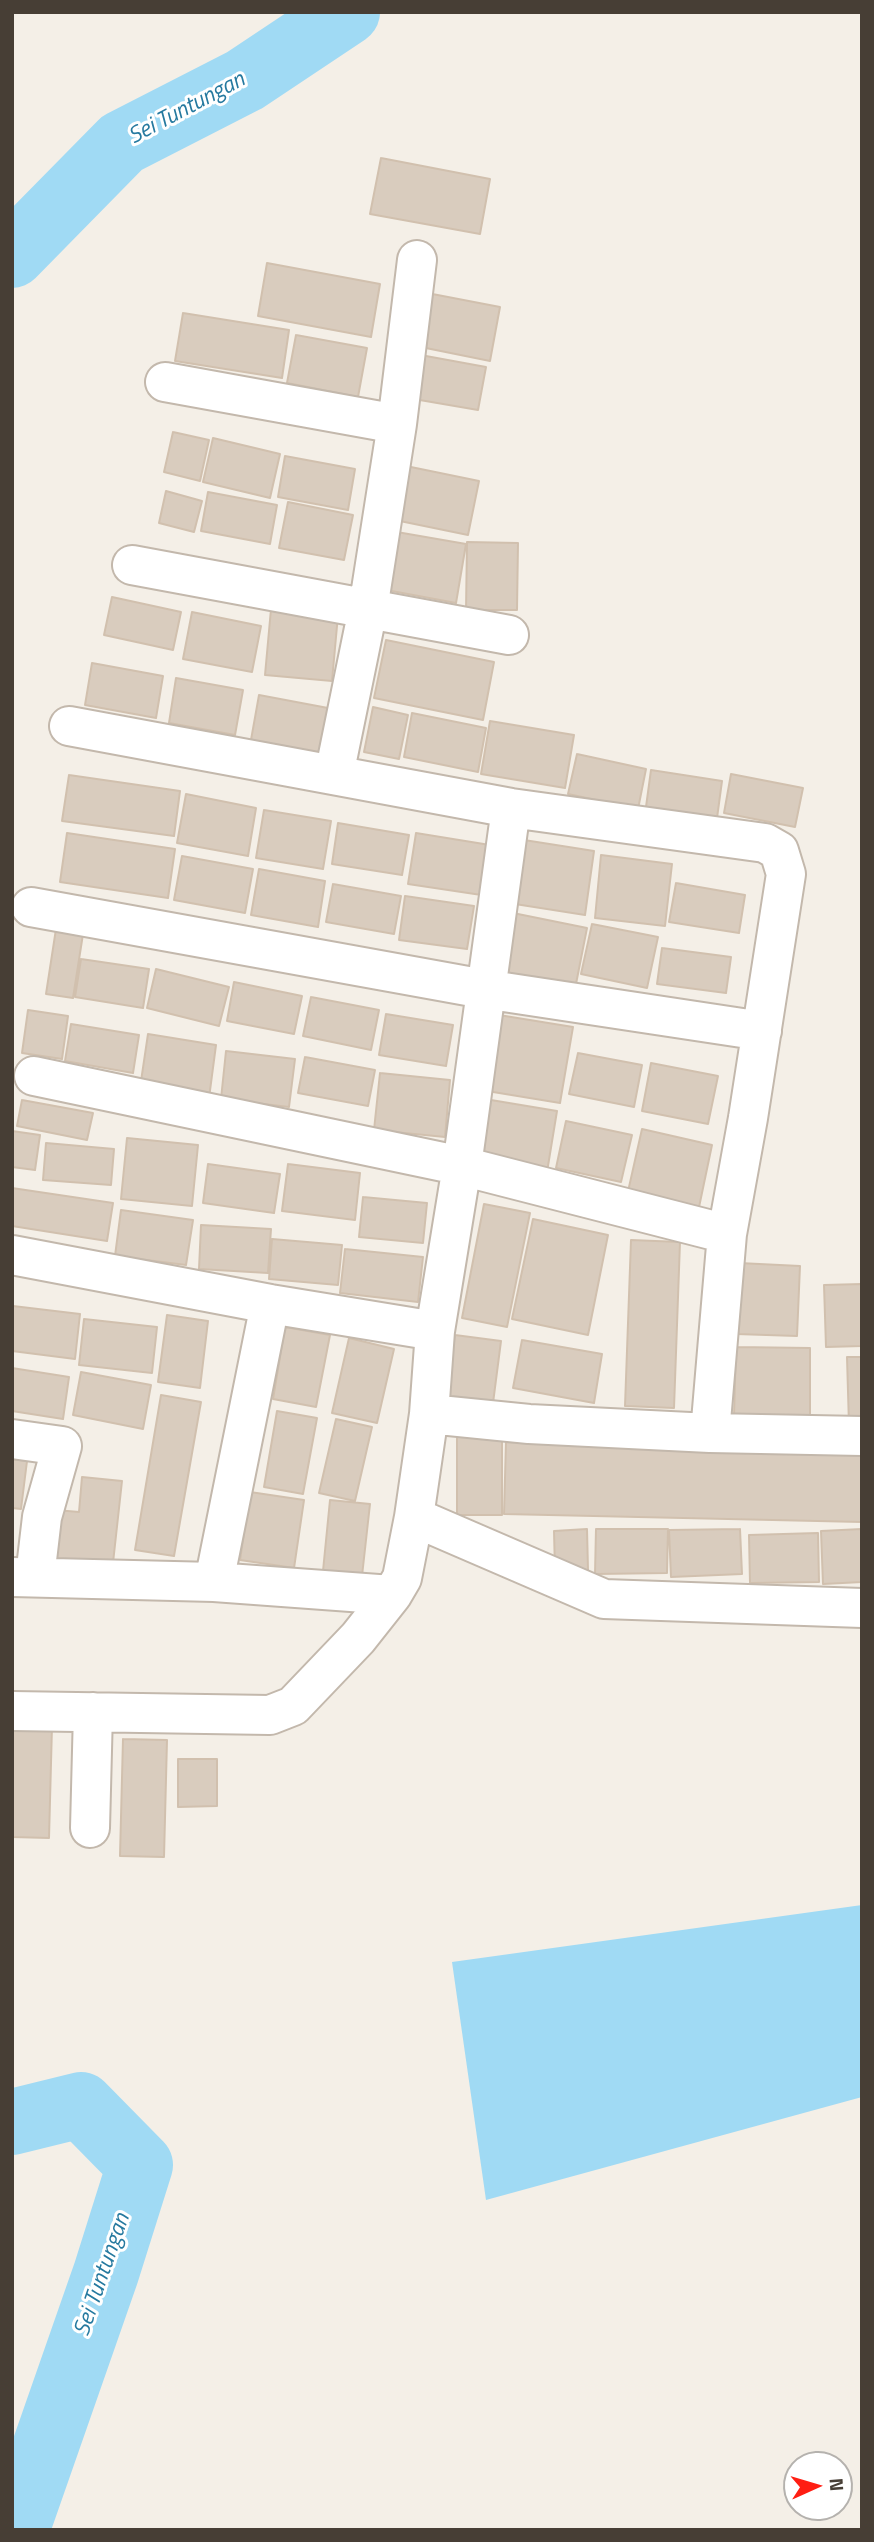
<!DOCTYPE html>
<html>
<head>
<meta charset="utf-8">
<style>
  body { margin:0 }
  #map { position:relative; width:874px; height:2542px; overflow:hidden; background:#f4efe7; font-family:"Titillium Web",sans-serif }
  canvas { display:block }
  .frame { position:absolute; inset:0; border:14px solid #473e35; pointer-events:none }
  .north { position:absolute; left:783px; top:2451px; width:70px; height:70px; box-sizing:border-box; background:#fff; border:2px solid #b5b2ae; border-radius:50%; rotate:86deg; font-size:19px; font-weight:700; line-height:28px; text-align:center; color:#473e35 }
  .north::after { content:''; display:block; margin:auto; width:24px; height:32px; background:#ff1e13; clip-path:polygon(50% 0,100% 100%,50% 72%,0 100%) }
</style>
</head>
<body>
<div id="map">
<canvas width="874" height="2542"></canvas>
<div class="frame"></div>
<div class="north">N</div>
</div>
<script>
const ctx = document.querySelector('canvas').getContext('2d');
ctx.lineJoin = 'round';
function fill(path, color) { ctx.fillStyle = color; ctx.fill(path, 'evenodd'); }
const shape = rows => new Path2D(rows.map(r => 'M' + r).join(''));
function strokePath(path, color, width, dash) { ctx.strokeStyle = color; ctx.lineWidth = width; ctx.lineCap = dash ? 'butt' : 'round'; ctx.setLineDash(dash || []); ctx.stroke(path); }
function write(font, color, halo, rows, align = 'center') {
  ctx.font = font + ' "Titillium Web",sans-serif'; ctx.lineWidth = 6; ctx.setLineDash([]); ctx.textBaseline = 'middle'; ctx.strokeStyle = halo; ctx.fillStyle = color; for (const [text, x, y, turn = 0] of rows) {
    ctx.save(); ctx.translate(x, y); ctx.rotate((+turn || 0) * Math.PI / 180); ctx.textAlign = isNaN(turn) ? turn : align; if (halo) ctx.strokeText(text, 0, 0); ctx.fillText(text, 0, 0); ctx.restore();
  }
}
fill(shape([
  [862,1905,862,2097,486,2200,452,1962]
]), '#a0daf4');
strokePath(shape([
  [12,255,122,143,245,80,347,12],
  [12,2122,81,2105,140,2165,106,2273,19,2522,12,2530]
]), '#a0daf4', 66);
const building = shape([
  [381,158,490,179,480,234,370,214,381,158],
  [267,263,380,284,371,337,258,316,267,263],
  [422,292,500,307,490,361,411,345,422,292],
  [183,313,289,330,282,378,175,361,183,313],
  [296,335,367,348,358,397,287,383,296,335],
  [415,354,486,367,478,410,408,398,415,354],
  [173,432,209,440,200,481,164,472,173,432],
  [213,438,280,454,270,498,203,482,213,438],
  [285,456,355,469,348,510,278,497,285,456],
  [406,466,479,481,468,535,395,520,406,466],
  [166,491,202,501,194,532,159,523,166,491],
  [208,492,277,505,270,544,201,531,208,492],
  [288,502,353,515,344,560,279,548,288,502],
  [391,531,466,544,456,603,381,589,391,531],
  [467,542,518,543,517,610,466,610,467,542],
  [112,597,181,612,173,650,104,635,112,597],
  [271,609,338,615,332,681,265,675,271,609],
  [192,612,261,626,252,672,183,659,192,612],
  [386,640,494,662,483,720,374,698,386,640],
  [92,663,163,676,156,718,85,705,92,663],
  [176,678,243,690,235,735,169,723,176,678],
  [259,695,328,708,320,753,251,740,259,695],
  [373,707,408,715,399,759,364,752,373,707],
  [412,713,486,728,478,772,404,757,412,713],
  [490,721,574,735,565,788,481,774,490,721],
  [577,754,646,769,638,809,568,794,577,754],
  [651,770,722,781,717,818,646,807,651,770],
  [731,774,803,788,795,827,724,813,731,774],
  [69,775,180,791,174,836,62,821,69,775],
  [186,794,256,808,248,856,177,843,186,794],
  [264,810,331,821,323,869,256,858,264,810],
  [338,823,409,835,402,875,332,864,338,823],
  [67,833,175,849,168,898,60,882,67,833],
  [416,833,496,846,488,896,408,884,416,833],
  [524,840,594,851,585,915,515,904,524,840],
  [601,855,672,864,665,926,595,918,601,855],
  [182,856,253,869,245,913,174,900,182,856],
  [259,869,325,881,318,927,251,915,259,869],
  [676,883,745,895,739,933,669,922,676,883],
  [333,884,401,896,394,934,326,922,333,884],
  [405,896,474,906,467,949,399,940,405,896],
  [513,913,587,928,575,989,501,974,513,913],
  [592,924,658,937,647,988,581,974,592,924],
  [56,929,83,934,73,998,46,994,56,929],
  [662,948,731,957,726,993,657,984,662,948],
  [81,959,149,969,143,1008,75,997,81,959],
  [156,969,229,987,219,1026,147,1008,156,969],
  [234,982,302,996,294,1034,227,1021,234,982],
  [311,997,379,1010,371,1050,303,1036,311,997],
  [28,1010,68,1016,62,1059,22,1053,28,1010],
  [386,1014,453,1025,446,1066,379,1055,386,1014],
  [499,1015,573,1027,560,1103,487,1091,499,1015],
  [71,1024,139,1035,133,1073,65,1061,71,1024],
  [148,1034,216,1045,209,1098,140,1088,148,1034],
  [226,1051,295,1059,289,1107,221,1099,226,1051],
  [578,1053,642,1065,634,1107,569,1094,578,1053],
  [305,1057,375,1070,368,1106,298,1093,305,1057],
  [651,1063,718,1076,708,1124,642,1111,651,1063],
  [380,1073,450,1080,445,1137,374,1130,380,1073],
  [485,1099,557,1111,547,1172,474,1160,485,1099],
  [22,1100,93,1113,87,1140,17,1126,22,1100],
  [566,1121,632,1135,621,1182,556,1168,566,1121],
  [642,1129,712,1145,698,1212,627,1196,642,1129],
  [12,1131,40,1135,35,1170,12,1167,12,1131],
  [127,1138,198,1145,192,1206,121,1199,127,1138],
  [46,1143,114,1149,111,1185,43,1180,46,1143],
  [208,1164,280,1174,274,1213,203,1203,208,1164],
  [288,1164,360,1173,355,1220,282,1211,288,1164],
  [12,1188,113,1203,107,1241,12,1226,12,1188],
  [363,1197,427,1203,423,1243,359,1237,363,1197],
  [484,1204,530,1213,507,1327,462,1318,484,1204],
  [121,1210,193,1220,186,1265,115,1256,121,1210],
  [533,1219,608,1235,588,1335,512,1319,533,1219],
  [201,1225,271,1229,268,1273,199,1269,201,1225],
  [272,1239,342,1245,338,1285,269,1279,272,1239],
  [631,1240,680,1242,674,1408,625,1406,631,1240],
  [345,1249,423,1257,418,1302,340,1293,345,1249],
  [739,1263,800,1266,797,1336,736,1334,739,1263],
  [862,1284,862,1346,826,1347,824,1285,862,1284],
  [13,1306,80,1314,75,1359,12,1351,13,1306],
  [167,1315,208,1321,200,1388,158,1382,167,1315],
  [84,1319,157,1327,152,1373,79,1365,84,1319],
  [285,1327,330,1335,316,1407,273,1399,285,1327],
  [455,1335,501,1341,493,1403,446,1397,455,1335],
  [349,1338,394,1349,377,1423,332,1413,349,1338],
  [522,1340,602,1354,594,1403,513,1388,522,1340],
  [736,1347,810,1348,810,1416,734,1415,736,1347],
  [847,1357,862,1357,862,1425,849,1426,847,1357],
  [12,1368,69,1377,63,1419,12,1411,12,1368],
  [81,1372,151,1385,143,1429,73,1415,81,1372],
  [161,1395,201,1402,174,1556,135,1550,161,1395],
  [277,1411,317,1418,303,1494,264,1487,277,1411],
  [336,1419,372,1427,355,1501,319,1493,336,1419],
  [457,1437,502,1437,502,1515,457,1515,457,1437],
  [506,1442,862,1451,862,1522,504,1514,506,1442],
  [12,1459,27,1461,21,1509,12,1508,12,1459],
  [82,1477,122,1481,112,1572,50,1565,56,1510,79,1512,82,1477],
  [250,1492,304,1500,294,1568,240,1560,250,1492],
  [330,1500,370,1504,362,1576,323,1571,330,1500],
  [587,1529,588,1570,555,1571,554,1531,587,1529],
  [596,1529,668,1529,667,1573,595,1574,596,1529],
  [740,1529,742,1574,671,1577,669,1530,740,1529],
  [862,1529,862,1582,823,1584,821,1531,862,1529],
  [818,1533,819,1582,750,1583,749,1535,818,1533],
  [12,1725,52,1726,49,1838,12,1837,12,1725],
  [123,1739,167,1740,164,1857,120,1856,123,1739],
  [178,1759,217,1759,217,1806,178,1807,178,1759]
]);
fill(building, '#d9ccbe');
strokePath(building, '#d1c0ae', 2);
const street = shape([
  [165,382,397,424],
  [132,565,509,635],
  [69,726,511,808,765,843,779,851,786,874,748,1118,727,1234,710,1433],
  [334,775,368,609,397,424,417,260],
  [31,907,484,989,762,1031],
  [34,1076,462,1166,727,1234],
  [12,1255,270,1304,435,1331],
  [429,1414,435,1331,462,1166,511,808],
  [862,1436,710,1433,529,1424,429,1414,414,1517,604,1599,862,1608],
  [12,1439,62,1446,42,1517,35,1577],
  [12,1577,214,1582,392,1595,402,1578,414,1517],
  [214,1582,270,1304],
  [12,1711,270,1715,293,1706,358,1638,392,1595],
  [90,1828,93,1712]
]);
strokePath(street, '#c3b8ac', 42);
strokePath(street, '#fff', 38);
write('italic 23px', '#25799f', '#fff', [
  ["Sei Tuntungan",187,109,-28],
  ["Sei Tuntungan",103,2275,-71]
]);
</script>
</body>
</html>
